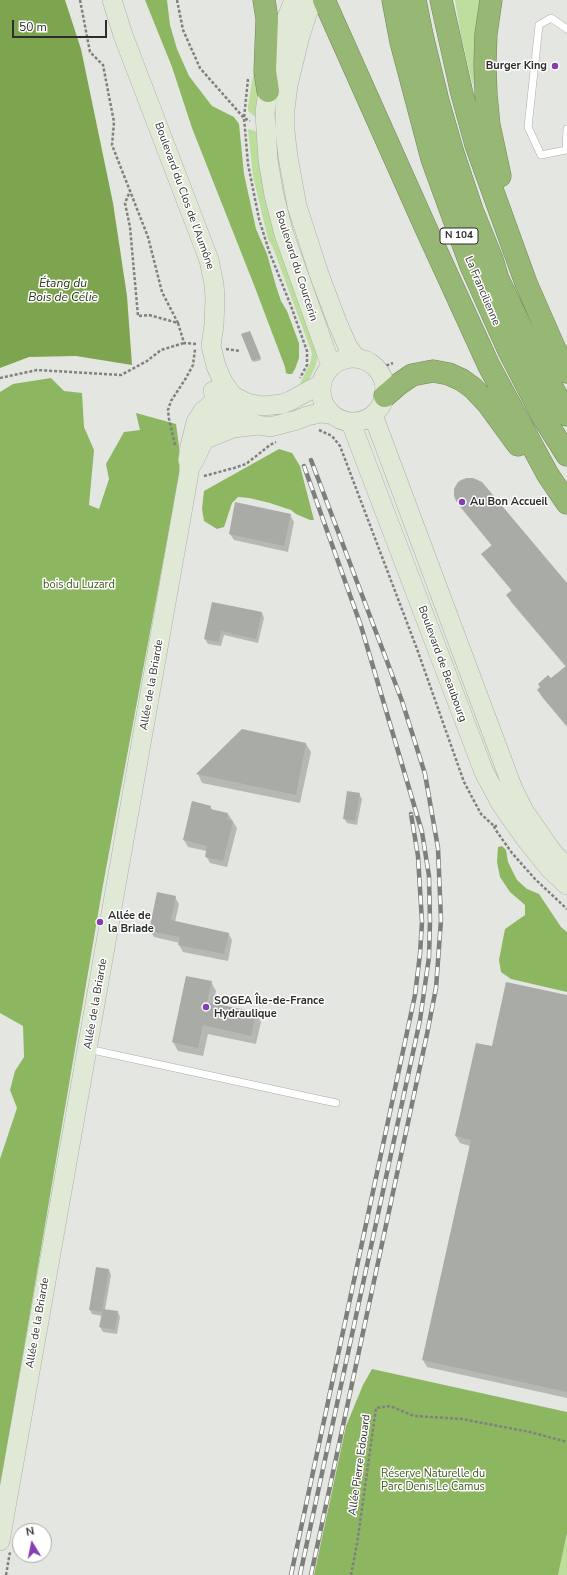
<!DOCTYPE html>
<html>
<head>
<meta charset="utf-8">
<style>
  body { margin:0 }
  #map { position:relative; width:567px; height:1575px; overflow:hidden; background:#e4e6e1; font-family:"Nunito Sans",sans-serif }
  canvas { display:block }
  .north { position:absolute; left:12px; top:1523px; width:40px; height:40px; box-sizing:border-box; background:#fff; border:1px solid #ababab; border-radius:50%; rotate:350deg; font-size:11px; font-weight:700; line-height:16px; text-align:center; color:#2d2e2c }
  .north::after { content:''; display:block; margin:auto; width:14px; height:18px; background:#843eb1; clip-path:polygon(50% 0,100% 100%,50% 72%,0 100%) }
  .scale { position:absolute; left:12px; top:20px; width:95px; height:18px; box-sizing:border-box; border:2px solid #2d2e2c; border-top:0; padding-left:5px; font-size:12px; line-height:14px; white-space:nowrap; color:#2d2e2c; -webkit-text-stroke:3px #fff; paint-order:stroke }
</style>
</head>
<body>
<div id="map">
<canvas width="567" height="1575"></canvas>
<div class="north">N</div>
<div class="scale">50 m</div>
</div>
<script>
const ctx = document.querySelector('canvas').getContext('2d');
ctx.lineJoin = 'round';
function fill(path, color) { ctx.fillStyle = color; ctx.fill(path, 'evenodd'); }
const shape = rows => new Path2D(rows.map(r => 'M' + r).join(''));
function strokePath(path, color, width, dash) { ctx.strokeStyle = color; ctx.lineWidth = width; ctx.lineCap = dash ? 'butt' : 'round'; ctx.setLineDash(dash || []); ctx.stroke(path); }
function write(font, color, halo, rows, align = 'center') {
  ctx.font = font + ' "Nunito Sans",sans-serif'; ctx.lineWidth = 3; ctx.setLineDash([]); ctx.textBaseline = 'middle'; ctx.strokeStyle = halo; ctx.fillStyle = color; for (const [text, x, y, turn = 0] of rows) {
    ctx.save(); ctx.translate(x, y); ctx.rotate((+turn || 0) * Math.PI / 180); ctx.textAlign = isNaN(turn) ? turn : align; if (halo) ctx.strokeText(text, 0, 0); ctx.fillText(text, 0, 0); ctx.restore();
  }
}
fill(shape([
  [455,0,484,0,473,86,461,35],
  [259,41,258,119,248,111,248,106],
  [248,129,258,132,318,353,316,365,309,380,299,386,311,361,312,353,273,248,268,239,253,176],
  [567,1533,567,1575,558,1575]
]), '#bcdd9b');
fill(shape([
  [145,0,167,0,170,25,177,49,189,76,212,106,234,117,239,124,244,174,256,229,267,254,276,286,281,301,287,311,299,343,299,358,295,369,292,374,288,374,286,373,285,367,254,285,192,128,172,67],
  [51,378,64,391,82,393,84,427,94,450,89,505,99,509,109,479,106,464,124,432,140,430,136,413,176,424,179,446,179,476,103,885,0,1489,0,1159,17,1108,10,1090,15,1071,24,1057,23,1026,0,1013,0,392,13,384],
  [279,449,292,453,300,466,314,520,310,520,296,514,291,510,270,503,249,498,238,497,232,503,224,527,217,529,204,521,202,509,204,491],
  [502,846,506,850,508,862,517,880,527,889,539,894,561,927,567,932,567,992,511,979,501,972,499,960,505,929,525,915,525,905,510,892,500,877,497,862,498,847],
  [372,1369,567,1412,567,1533,558,1575,314,1575,346,1426,363,1385]
]), '#8db660');
fill(shape([
  [0,0,65,0,81,49,113,203,127,296,132,365,76,356,29,357,0,368]
]), '#7da44f');
fill(shape([
  [251,334,261,360,254,362,253,361],
  [457,501,567,585,567,727,542,697,538,690,566,667,511,602,507,595,512,591,487,561,483,554,492,546,461,508],
  [290,515,294,522,288,552,234,540,230,534],
  [213,603,262,613,264,618,258,643,224,635,221,646,208,644,205,639],
  [306,744,311,752,300,803,202,783,198,774],
  [359,794,362,799,357,825,347,823,344,818],
  [192,802,210,806,213,811,228,814,237,828,227,867,210,863,206,856,207,851,188,847,184,840],
  [175,897,179,904,175,922,228,933,232,940,228,961,183,952,179,945,180,943,154,937,150,931],
  [211,982,216,991,213,1004,256,1013,261,1022,256,1044,208,1034,203,1056,178,1051,173,1042],
  [567,996,567,1398,427,1367,423,1360,470,1146,460,1143,456,1136,493,1047],
  [97,1268,109,1270,111,1275,105,1310,118,1312,120,1317,117,1334,103,1332,100,1327,102,1316,92,1314,90,1310]
]), '#0003');
fill(shape([
  [250,331,261,358,252,361,241,334],
  [467,478,473,478,482,482,567,583,567,726,537,690,540,687,538,684,548,675,551,678,566,666,506,595,512,590,481,554,492,545,456,501,454,496,454,489,458,482,461,480],
  [235,502,291,514,284,546,229,534],
  [212,602,262,612,256,639,221,631,219,642,204,639],
  [242,729,306,743,296,795,196,774],
  [347,791,360,793,355,821,343,819],
  [192,801,211,806,210,809,228,813,227,819,233,821,223,861,205,857,207,846,183,840],
  [157,892,176,896,171,920,229,933,224,954,178,945,180,937,149,931],
  [186,976,212,981,207,1002,256,1012,251,1036,203,1025,198,1048,172,1042],
  [506,982,567,995,567,1392,422,1360,471,1140,455,1136,476,1043,492,1046],
  [96,1267,109,1269,102,1312,89,1310],
  [103,1309,118,1311,115,1330,99,1327]
]), '#a8aba6');
const lane = shape([
  [567,29,551,18,539,25,528,127,541,155,566,150,567,129],
  [88,1049,336,1103]
]);
const secondary = shape([
  [112,0,123,35,209,260,214,284,215,298,214,325,211,346,216,366,223,382,233,396,247,403,263,406,282,404,290,401,321,384],
  [294,0,284,25,268,91,265,113,268,160,274,195,284,234,331,366],
  [315,0,308,11,300,36,288,85,285,109,285,131,288,157,297,206,319,274,337,322,348,347,356,358],
  '321 390a32 32 0 1 1 64 0a32 32 0 1 1-64 0Z',
  [213,391,217,399,224,408,241,419,258,425,270,427,297,420,307,416,320,413,330,414],
  [373,415,513,789,524,811,551,850,567,868],
  [351,423,484,772,501,804,525,838,549,868,567,885],
  [206,439,233,428,258,425],
  [193,463,207,434,232,397],
  [0,1541,190,467,188,460,190,446,196,422,203,411,217,399,233,396]
]);
const highway = shape([
  [264,0,267,19,265,71,268,91],
  [324,0,424,224,489,366,548,475,567,503],
  [393,0,401,42,432,159,471,266,509,351,543,417,567,455],
  [415,0,422,35,438,101,453,153,472,210,492,259,498,279,529,344,567,415],
  [441,0,462,94,476,145,526,283,554,347,567,372],
  [491,0,486,34,485,64,486,94,489,125,500,176],
  [385,396,399,384,412,375,433,371,449,374,462,380,473,388,488,404,518,445]
]);
strokePath(lane, '#abaea9', 8);
strokePath(secondary, '#abaea9', 20);
strokePath(highway, '#72875b', 23);
strokePath(shape([
  [80,0,90,52,103,65,114,122,112,145,148,237,162,292,178,323,149,315,138,316,130,227,125,203,130,191],
  [177,0,183,30,200,68,244,118,250,121],
  [248,79,244,118,248,164,259,219,269,251,291,306,307,351,307,365,300,378],
  [178,323,184,343,196,344],
  [226,349,240,351],
  [377,369,393,363],
  [0,378,37,370,121,375,147,361,161,350,184,343],
  [319,430,332,436,340,446,417,649,464,782,481,814,494,826,497,826],
  [175,445,169,419,168,410,171,401,186,378,193,365,195,349],
  [204,476,234,468,246,464,270,445,276,442],
  [494,826,495,829,512,853,535,879,567,909],
  [6,1575,10,1552],
  [351,1575,357,1544,376,1408,390,1406,414,1416,462,1419,530,1432,567,1442]
]), '#80817e', 2.5, [3, 2]);
strokePath(lane, '#fff', 7);
strokePath(secondary, '#e0e9d6', 19);
strokePath(highway, '#97b775', 22);
const rail = shape([
  [291,1575,415,995,420,954,422,922,418,856,411,814],
  [300,1575,420,1020,429,957,430,922,429,876,422,832,361,626,304,466],
  [311,1575,427,1034,436,988,441,920,438,848,425,774,402,701,311,460]
]);
strokePath(rail, '#7d7f7b', 4.5);
strokePath(rail, '#fff', 3, [9]);
for (const [x, y, r, color] of [
  [555,66,4,"#843eb1"],
  [462,502,4,"#843eb1"],
  [100,922,4,"#843eb1"],
  [206,1007,4,"#843eb1"]
]) { const dot = new Path2D(); dot.arc(x, y, r, 0, 2 * Math.PI); ctx.fillStyle = color; ctx.fill(dot); strokePath(dot, '#fff', 1.5); }
for (const [x, y, w] of [
  [459,236,38]
]) { const box = new Path2D(); box.roundRect(x - w / 2, y - 8, w, 16, 3); ctx.fillStyle = '#fff'; ctx.fill(box); strokePath(box, '#2d2e2c', 1); }
write('bold 10px', '#2d2e2c', null, [
  ["N 104",459,236]
]);
write('bold 11px', '#2d2e2c', '#fff', [
  ["Burger King",547,66,"right"],
  ["Au Bon Accueil",470,502],
  ["Allée de",108,916],
  ["la Briade",108,929],
  ["SOGEA Île-de-France",214,1001],
  ["Hydraulique",214,1014]
], 'left');
write('11px', '#2d2e2c', '#fff', [
  ["Boulevard du Clos de l'Aumône",184,196,70],
  ["Boulevard du Courcerin",296,266,72],
  ["La Francilienne",482,291,67],
  ["Boulevard de Beaubourg",442,664,70],
  ["Allée de la Briarde",152,685,-80],
  ["Allée de la Briarde",96,1004,-80],
  ["Allée de la Briarde",38,1323,-80],
  ["Allée Pierre Edouard",360,1465,-82]
]);
write('11px', '#405a1f', '#fff', [
  ["bois du Luzard",79,585],
  ["Réserve Naturelle du",433,1474],
  ["Parc Denis Le Camus",433,1487]
]);
write('italic 12px', '#283814', '#fff', [
  ["Étang du",63,284],
  ["Bois de Célie",63,298]
]);
</script>
</body>
</html>
